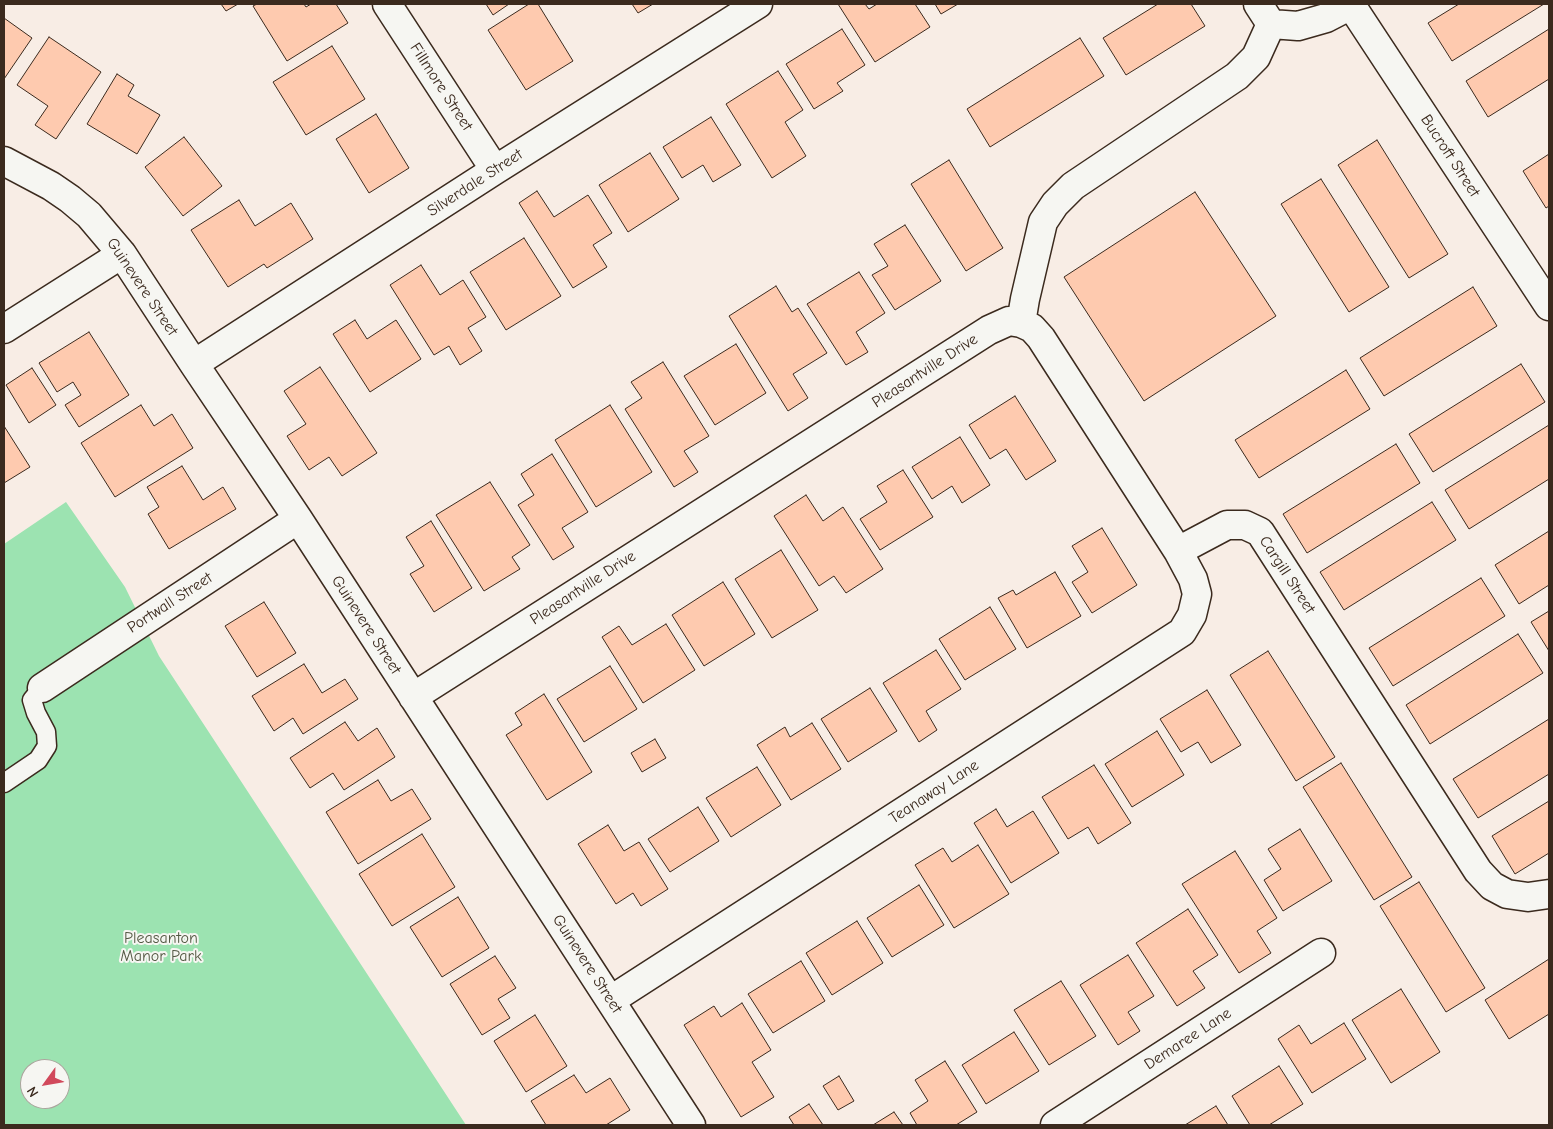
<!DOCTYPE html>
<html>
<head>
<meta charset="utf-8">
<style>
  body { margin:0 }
  #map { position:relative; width:1553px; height:1129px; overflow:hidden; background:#f8ede5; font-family:"Comic Neue",sans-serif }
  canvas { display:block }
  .frame { position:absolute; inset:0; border:5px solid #3b2a1e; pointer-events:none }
  .north { position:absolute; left:20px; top:1059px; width:50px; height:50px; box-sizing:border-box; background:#f6f6f2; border:1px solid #aba49d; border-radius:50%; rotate:238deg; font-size:14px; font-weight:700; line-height:20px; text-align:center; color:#3b2a1e }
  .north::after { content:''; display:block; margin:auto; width:18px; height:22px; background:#d1495b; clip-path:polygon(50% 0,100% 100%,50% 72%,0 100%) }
</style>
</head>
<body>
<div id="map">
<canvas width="1553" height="1129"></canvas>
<div class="frame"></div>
<div class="north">N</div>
</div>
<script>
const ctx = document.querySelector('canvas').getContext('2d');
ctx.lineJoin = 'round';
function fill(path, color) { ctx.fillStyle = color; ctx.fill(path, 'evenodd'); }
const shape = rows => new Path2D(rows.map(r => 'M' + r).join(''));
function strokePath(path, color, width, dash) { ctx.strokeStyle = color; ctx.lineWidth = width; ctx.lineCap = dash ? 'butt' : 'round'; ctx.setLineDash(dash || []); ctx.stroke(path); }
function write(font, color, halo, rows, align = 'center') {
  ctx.font = font + ' "Comic Neue",sans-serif'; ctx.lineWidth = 4; ctx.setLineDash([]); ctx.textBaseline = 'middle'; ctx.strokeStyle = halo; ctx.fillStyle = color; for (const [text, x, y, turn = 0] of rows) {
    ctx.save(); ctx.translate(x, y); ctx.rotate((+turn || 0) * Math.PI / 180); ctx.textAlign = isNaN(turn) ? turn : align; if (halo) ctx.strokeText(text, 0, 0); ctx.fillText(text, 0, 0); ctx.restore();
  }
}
fill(shape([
  [66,502,125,587,159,656,466,1125,4,1125,4,544],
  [30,1069,60,1069,60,1099,30,1099]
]), '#9ce3b1');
const building = shape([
  [221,4,238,4,226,11,221,4],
  [257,4,304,4,306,7,311,4,336,4,348,23,287,61,253,6,257,4],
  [486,4,509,4,493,15,486,4],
  [529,4,538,4,573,61,526,90,488,30,529,4],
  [632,4,653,4,638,13,632,4],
  [838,4,865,4,869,9,877,4,915,4,930,27,875,62,838,4],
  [935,4,958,4,941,14,935,4],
  [1158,4,1191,4,1205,26,1126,75,1103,38,1158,4],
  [1459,4,1544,4,1452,61,1428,23,1459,4],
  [4,18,32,38,4,79,4,18],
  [842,29,865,65,837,83,843,91,814,109,786,64,842,29],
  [1549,29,1549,79,1488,117,1466,81,1549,29],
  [49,37,101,72,56,139,35,125,48,106,17,85,49,37],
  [1080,38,1104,76,990,147,967,109,1080,38],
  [332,46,365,99,306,135,273,82,332,46],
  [778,71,803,110,785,122,806,156,772,178,726,104,778,71],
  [117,74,134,85,128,96,160,115,137,154,87,124,117,74],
  [376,114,409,168,369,193,336,139,376,114],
  [711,117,741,165,713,182,703,165,682,178,663,147,711,117],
  [184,137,222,186,183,216,145,167,184,137],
  [1377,140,1448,254,1409,278,1338,165,1377,140],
  [650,153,679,199,628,232,599,185,650,153],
  [1549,154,1549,206,1546,208,1523,171,1549,154],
  [949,160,1003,248,966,271,911,184,949,160],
  [1321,179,1389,287,1349,312,1281,204,1321,179],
  [537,191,554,217,588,195,612,233,593,245,607,267,573,288,519,203,537,191],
  [1195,192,1276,316,1144,401,1064,277,1195,192],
  [239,200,255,226,291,203,313,239,267,268,264,264,228,287,191,230,239,200],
  [905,225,941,281,895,310,872,275,888,266,874,244,905,225],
  [524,238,561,296,506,330,470,272,524,238],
  [421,265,440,295,463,280,486,317,468,328,482,351,460,365,449,346,434,355,390,285,421,265],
  [859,272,885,313,856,332,868,352,846,365,807,304,859,272],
  [776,286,792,312,798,308,827,353,793,374,808,398,788,411,729,316,776,286],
  [1473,287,1497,326,1384,396,1360,358,1473,287],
  [355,320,367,339,396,320,421,359,370,392,333,334,355,320],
  [89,332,129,395,79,427,65,405,81,395,73,382,57,392,39,363,89,332],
  [736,344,766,393,715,425,684,376,736,344],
  [663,362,709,436,684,451,698,472,674,487,625,409,642,398,631,382,663,362],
  [1521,364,1545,402,1433,472,1409,434,1521,364],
  [320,367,377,453,342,476,329,457,309,470,287,436,306,424,284,391,320,367],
  [32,368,56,405,29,423,6,385,32,368],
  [1346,370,1370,409,1259,478,1235,440,1346,370],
  [1015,396,1056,461,1026,480,1006,449,990,459,969,425,1015,396],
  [141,405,154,426,172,414,193,448,115,497,81,443,141,405],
  [610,405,652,472,596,507,555,440,610,405],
  [1549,425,1549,479,1469,529,1445,490,1549,425],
  [4,426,30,467,4,483,4,426],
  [960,437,990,485,962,503,952,486,932,499,912,467,960,437],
  [1396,444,1420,483,1307,553,1283,514,1396,444],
  [552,454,588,512,562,528,574,547,553,560,518,505,534,495,521,474,552,454],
  [182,466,203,500,223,487,236,509,169,549,148,514,159,507,147,487,182,466],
  [903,470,933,517,880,550,860,519,887,502,877,486,903,470],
  [490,482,530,545,512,557,520,569,484,591,436,515,490,482],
  [806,495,823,521,843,507,883,569,846,593,834,576,819,586,774,516,806,495],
  [1432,502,1456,540,1344,610,1320,572,1432,502],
  [431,521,472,588,434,612,410,574,424,566,406,537,431,521],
  [1102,528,1137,585,1092,613,1072,582,1088,572,1072,546,1102,528],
  [1549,531,1549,585,1519,604,1495,565,1549,531],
  [781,550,818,610,772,638,735,579,781,550],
  [1055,572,1081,616,1027,648,998,598,1013,590,1016,595,1055,572],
  [1481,578,1505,616,1393,686,1369,648,1481,578],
  [723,582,755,634,704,666,672,615,723,582],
  [264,602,296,653,257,677,225,626,264,602],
  [990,607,1016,649,965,680,939,639,990,607],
  [1549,611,1549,651,1531,622,1549,611],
  [666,624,695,670,643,703,602,637,619,626,632,645,666,624],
  [1518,634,1543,673,1430,744,1406,705,1518,634],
  [936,650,961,689,926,711,937,730,919,742,883,683,936,650],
  [1268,651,1335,757,1296,781,1230,675,1268,651],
  [304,664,322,693,345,679,358,699,303,734,293,718,274,731,252,696,304,664],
  [610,666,637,709,584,742,557,699,610,666],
  [870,688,897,731,848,762,821,719,870,688],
  [1207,690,1241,745,1211,763,1198,742,1181,752,1160,719,1207,690],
  [544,694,592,772,547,800,506,735,522,725,515,713,544,694],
  [1549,719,1549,774,1478,818,1453,779,1549,719],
  [345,722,358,741,377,728,395,757,344,790,333,773,310,788,290,758,345,722],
  [812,723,841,769,791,800,757,745,785,727,790,737,812,723],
  [1157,731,1184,775,1132,807,1105,764,1157,731],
  [655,739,666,758,642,772,631,753,655,739],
  [1341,763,1412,877,1374,900,1303,787,1341,763],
  [1094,765,1131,823,1098,844,1088,827,1068,839,1042,797,1094,765],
  [757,767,781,805,731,837,706,798,757,767],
  [378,780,391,801,412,789,431,819,358,864,326,812,378,780],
  [1549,801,1549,853,1515,874,1492,836,1549,801],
  [698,807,719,841,670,872,648,839,698,807],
  [996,809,1007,827,1033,811,1059,853,1011,883,974,823,996,809],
  [608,825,624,851,639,842,668,889,641,906,633,893,616,904,578,844,608,825],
  [1300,829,1332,881,1283,911,1264,880,1281,869,1268,849,1300,829],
  [422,834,455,887,392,926,359,874,422,834],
  [978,845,1009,894,954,928,915,865,943,848,952,862,978,845],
  [1235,851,1277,918,1257,931,1271,953,1239,973,1182,884,1235,851],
  [1419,882,1485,988,1446,1012,1380,906,1419,882],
  [919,885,944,925,892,957,867,918,919,885],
  [458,897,489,948,442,977,410,927,458,897],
  [1188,909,1218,955,1193,971,1205,988,1177,1006,1136,943,1188,909],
  [857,921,883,963,832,995,806,953,857,921],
  [1128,955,1154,996,1128,1012,1140,1031,1118,1045,1080,985,1128,955],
  [495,956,516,988,498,999,510,1018,482,1035,450,984,495,956],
  [1549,959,1549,1014,1509,1039,1485,1000,1549,959],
  [801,961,825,1001,773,1033,748,994,801,961],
  [1061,981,1096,1036,1049,1065,1014,1010,1061,981],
  [1401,989,1440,1052,1391,1083,1352,1020,1401,989],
  [742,1003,771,1050,752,1062,774,1097,741,1117,684,1025,714,1006,721,1017,742,1003],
  [535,1015,567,1066,526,1092,494,1041,535,1015],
  [1344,1023,1366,1059,1312,1093,1278,1039,1299,1025,1311,1044,1344,1023],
  [1014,1032,1039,1071,986,1104,962,1065,1014,1032],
  [945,1061,977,1112,956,1125,917,1125,910,1113,928,1101,915,1080,945,1061],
  [1279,1066,1303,1104,1269,1125,1250,1125,1232,1096,1279,1066],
  [574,1075,586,1093,610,1078,630,1110,606,1125,546,1125,531,1101,574,1075],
  [839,1076,854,1101,838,1110,823,1086,839,1076],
  [809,1104,823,1125,794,1125,789,1117,809,1104],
  [1216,1106,1228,1125,1185,1125,1216,1106],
  [894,1112,903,1125,873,1125,894,1112]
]);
fill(building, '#fecaaf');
strokePath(building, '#3b2a1e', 1);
const service = shape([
  [4,783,38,760,47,746,46,732,36,713,32,700,42,688]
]);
const minor = shape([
  [387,4,495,170],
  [1258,4,1271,24],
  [1351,5,1549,306],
  [1271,24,1298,26,1326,18,1353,4],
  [4,161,51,186,70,199,89,215,122,254,194,364,298,519,691,1125],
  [1021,323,1025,299,1043,222,1055,204,1073,186,1237,76,1256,57,1271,24],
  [4,329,122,254],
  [194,364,495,170,758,4],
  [1178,551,1227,525,1245,525,1260,532,1478,871,1492,886,1507,894,1528,897,1549,894],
  [42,688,298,519],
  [413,697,989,330,1009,321,1021,323,1032,328,1041,338,1178,551,1193,579,1197,594,1192,615,1182,632,611,1000],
  [1055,1125,1321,953]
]);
strokePath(service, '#3b2a1e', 21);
strokePath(minor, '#3b2a1e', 31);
strokePath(service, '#f6f6f2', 18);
strokePath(minor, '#f6f6f2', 28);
write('16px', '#3b2a1e', '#f6f6f2', [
  ["Fillmore Street",441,87,57],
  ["Bucroft Street",1450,156,57],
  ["Silverdale Street",475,183,-33],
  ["Guinevere Street",142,287,56],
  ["Pleasantville Drive",925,371,-33],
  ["Cargill Street",1287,575,57],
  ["Pleasantville Drive",583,588,-33],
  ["Portwall Street",170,603,-33],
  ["Guinevere Street",366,625,57],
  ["Teanaway Lane",934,792,-33],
  ["Guinevere Street",587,964,57],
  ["Demaree Lane",1188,1039,-33]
]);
write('16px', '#535843', '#f6f6f2', [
  ["Pleasanton",161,938],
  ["Manor Park",161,956]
]);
</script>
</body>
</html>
